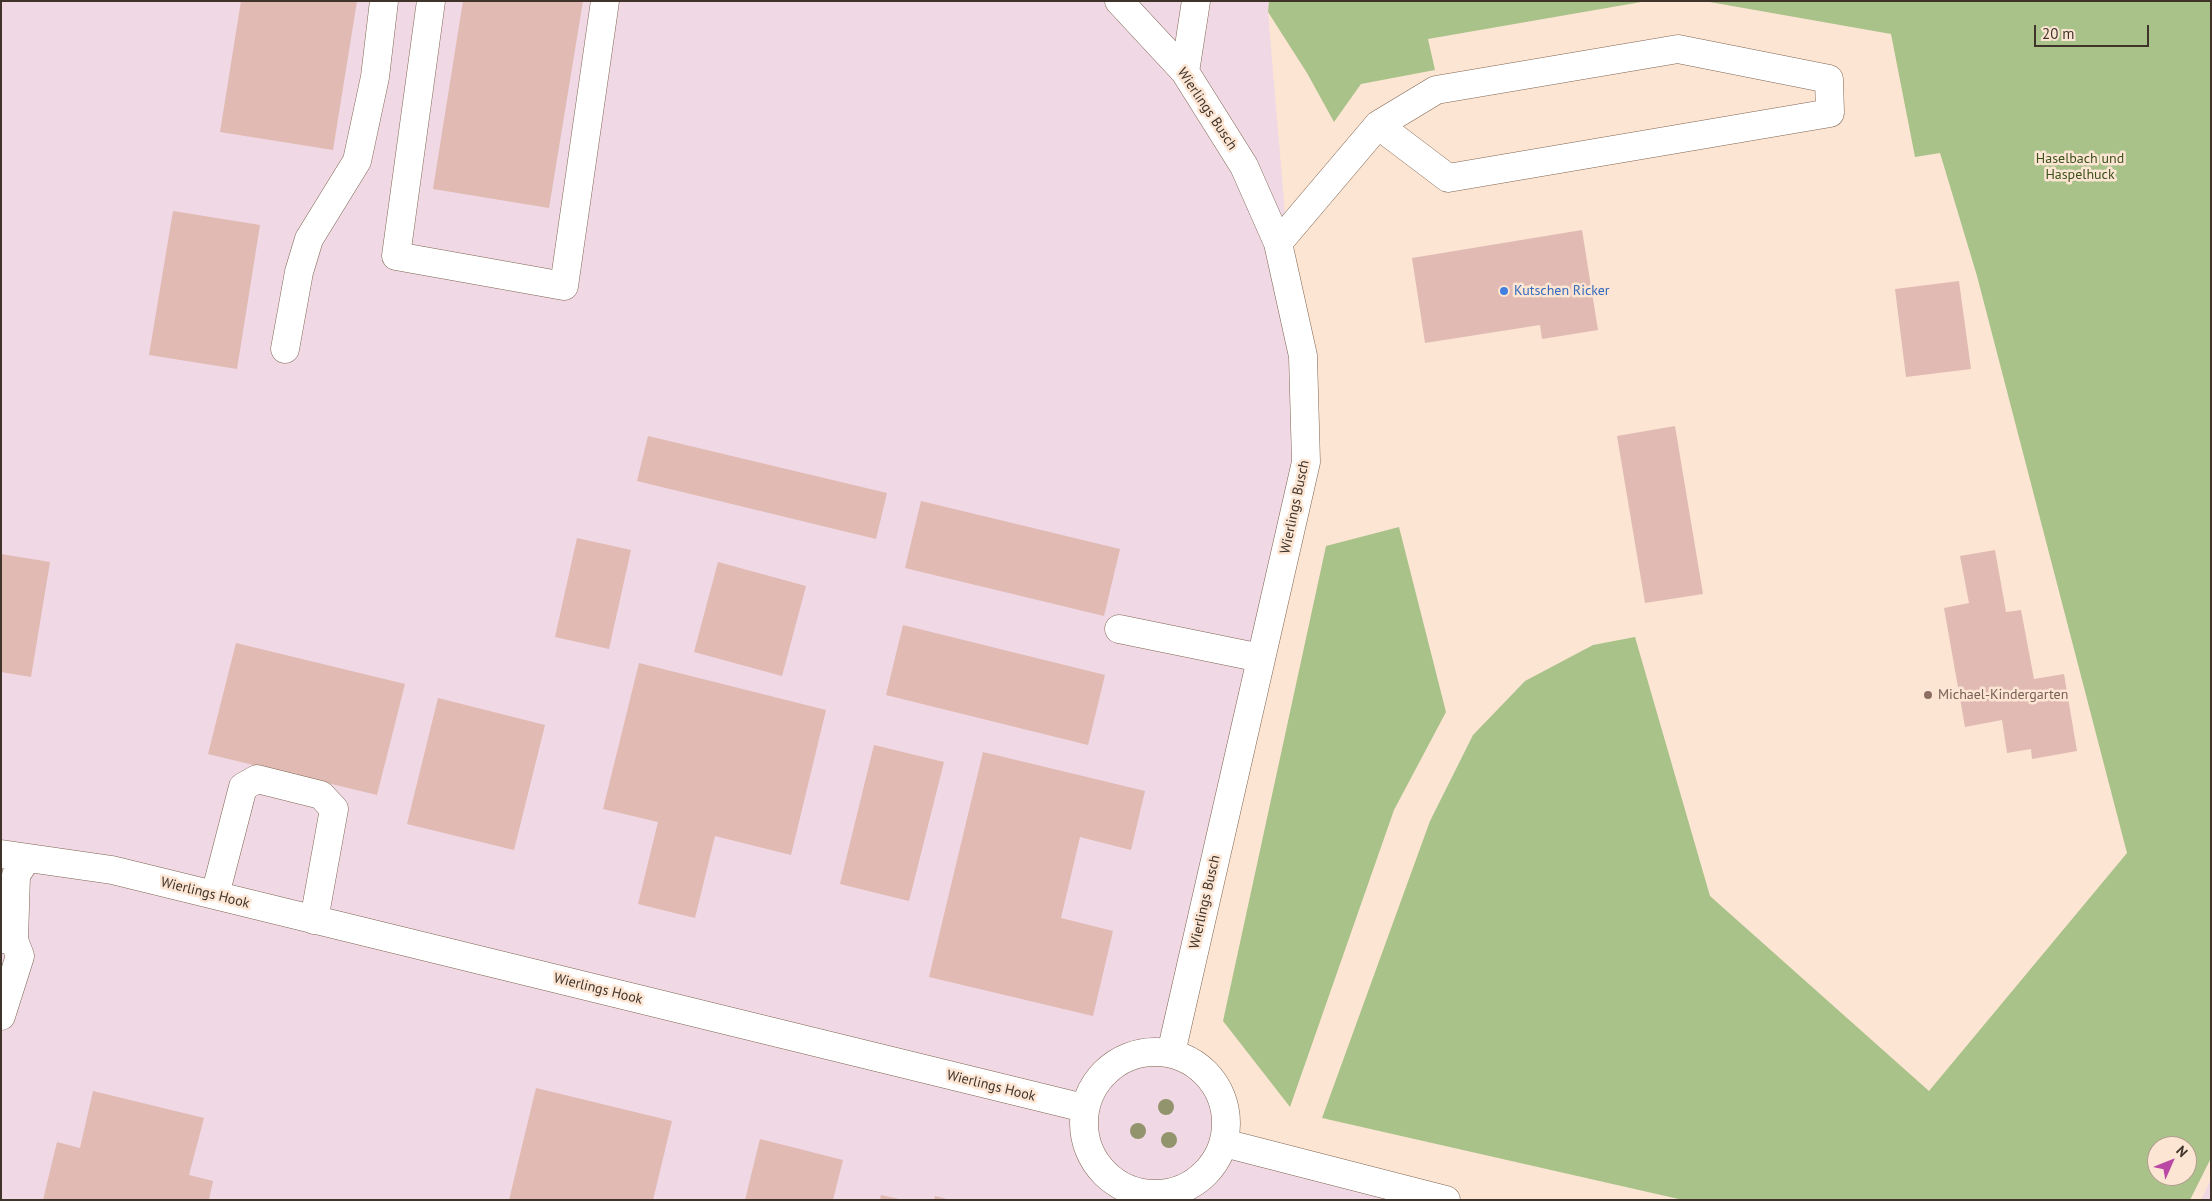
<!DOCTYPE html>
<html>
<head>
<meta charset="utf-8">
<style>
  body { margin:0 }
  #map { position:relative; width:2212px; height:1201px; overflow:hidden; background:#fde5d3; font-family:"PT Sans",sans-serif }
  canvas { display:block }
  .frame { position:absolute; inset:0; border:2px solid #3f332a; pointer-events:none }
  .north { position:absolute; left:2147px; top:1136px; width:50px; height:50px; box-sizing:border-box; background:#fde5d3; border:1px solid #b19e8f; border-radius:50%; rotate:46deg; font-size:14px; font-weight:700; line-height:20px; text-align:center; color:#3f332a }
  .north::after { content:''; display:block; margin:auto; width:18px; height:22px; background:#ba49a6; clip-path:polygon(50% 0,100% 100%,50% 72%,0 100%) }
  .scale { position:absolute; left:2034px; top:25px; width:115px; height:22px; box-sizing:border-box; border:2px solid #3f332a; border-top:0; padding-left:6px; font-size:15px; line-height:18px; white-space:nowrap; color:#3f332a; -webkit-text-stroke:4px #fde5d3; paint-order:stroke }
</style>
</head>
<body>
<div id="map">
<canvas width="2212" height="1201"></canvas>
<div class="frame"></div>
<div class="north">N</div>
<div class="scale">20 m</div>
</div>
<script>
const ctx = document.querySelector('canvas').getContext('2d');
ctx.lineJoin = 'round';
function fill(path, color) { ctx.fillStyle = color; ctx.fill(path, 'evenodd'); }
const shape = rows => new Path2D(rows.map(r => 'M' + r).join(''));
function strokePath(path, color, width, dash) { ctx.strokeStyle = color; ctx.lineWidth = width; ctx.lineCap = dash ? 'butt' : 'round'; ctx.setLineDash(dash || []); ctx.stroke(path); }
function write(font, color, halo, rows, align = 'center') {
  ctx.font = font + ' "PT Sans",sans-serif'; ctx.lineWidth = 5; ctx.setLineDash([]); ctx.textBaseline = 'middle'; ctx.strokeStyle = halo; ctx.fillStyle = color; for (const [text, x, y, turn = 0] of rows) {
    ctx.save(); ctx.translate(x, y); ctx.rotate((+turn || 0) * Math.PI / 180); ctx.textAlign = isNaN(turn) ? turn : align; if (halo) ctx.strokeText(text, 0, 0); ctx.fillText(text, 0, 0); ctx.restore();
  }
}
fill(shape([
  [1,1,1269,1,1268,12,1306,462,1171,1053,1190,1060,1208,1074,1219,1090,1226,1110,1227,1124,1224,1143,1446,1200,1,1200],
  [2211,1179,2211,1200,2201,1200]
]), '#f0d8e4');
fill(shape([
  [1269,1,1647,1,1428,39,1435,70,1361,84,1334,122,1307,73,1268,12],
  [1704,1,2211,1,2211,1158,2190,1200,1683,1200,1322,1118,1430,821,1473,735,1525,681,1593,645,1635,637,1710,896,1929,1091,2127,853,1977,276,1940,153,1915,157,1891,34],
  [2157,1146,2187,1146,2187,1176,2157,1176],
  [1399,527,1446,712,1394,810,1290,1107,1223,1021,1326,546]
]), '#a9c28a');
fill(shape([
  [241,1,357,1,333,150,220,132],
  [463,1,583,1,549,208,433,189],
  [173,211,260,225,237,369,149,355],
  [1582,230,1598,330,1542,339,1540,325,1425,343,1412,258],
  [1959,281,1971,369,1906,377,1895,289],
  [1675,426,1703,594,1645,603,1617,436],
  [648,436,887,493,876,539,637,481],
  [921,501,1120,549,1104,616,905,568],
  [577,538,631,550,609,649,555,637],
  [1995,550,2006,612,2021,610,2034,679,2064,674,2077,751,2032,759,2031,749,2007,753,2002,720,1965,727,1944,608,1969,603,1960,556],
  [1,554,50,562,31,677,1,672],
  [718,562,806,586,782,676,694,652],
  [903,625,1105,675,1088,745,886,695],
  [236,643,405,684,377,795,208,754],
  [639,663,826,710,791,855,715,836,695,918,638,904,658,822,603,809],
  [438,698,545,725,514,850,407,824],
  [874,745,944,762,909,901,840,884],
  [983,752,1145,791,1131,850,1080,837,1061,918,1113,931,1093,1016,929,977],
  [536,1088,672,1121,653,1200,509,1200],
  [93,1091,204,1118,189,1175,213,1181,209,1200,43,1200,57,1142,80,1148],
  [760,1139,843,1160,833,1200,745,1200],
  [881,1195,899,1199,899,1200,880,1200],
  [935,1196,947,1199,947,1200,934,1200]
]), '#e0bab3');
const minor = shape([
  [431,1,396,256,564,286,605,1],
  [1119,1,1185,72,1244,166,1278,243,1303,356,1306,462,1171,1053],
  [1185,72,1196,1],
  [1278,243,1378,125,1436,90,1678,49,1829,79,1830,113,1448,178,1378,125],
  [285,349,299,272,309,239,357,161,375,77,384,1],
  [1119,629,1261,658],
  [1,854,112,870,1084,1108],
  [215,895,243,787,257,779,321,795,334,809,314,920],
  [1,939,14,940,16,875,27,858],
  [1,1016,20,956,14,940],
  '1084 1123a71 71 0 1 1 142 0a71 71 0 1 1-142 0Z',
  [1224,1143,1446,1200]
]);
strokePath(minor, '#7f6552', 29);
strokePath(minor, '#fff', 28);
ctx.fillStyle = '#92946d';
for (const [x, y] of [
  [1166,1107],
  [1138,1131],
  [1169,1140]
]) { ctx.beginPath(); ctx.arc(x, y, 8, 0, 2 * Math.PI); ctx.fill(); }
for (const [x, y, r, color] of [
  [1504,291,5,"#3f7fe0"],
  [1928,695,5,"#8d6e63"]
]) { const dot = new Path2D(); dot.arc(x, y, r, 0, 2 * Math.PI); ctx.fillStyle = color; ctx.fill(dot); strokePath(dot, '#fde5d3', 2); }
write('14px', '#3f332a', '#fde5d3', [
  ["Wierlings Busch",1207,109,56],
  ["Wierlings Busch",1295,507,-78],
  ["Wierlings Hook",205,893,14],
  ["Wierlings Busch",1205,902,-77],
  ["Wierlings Hook",598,989,14],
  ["Wierlings Hook",991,1086,14]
]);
write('14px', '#3b511a', '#fde5d3', [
  ["Haselbach und",2080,159],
  ["Haspelhuck",2080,175]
]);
write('14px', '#366cbe', '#fde5d3', [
  ["Kutschen Ricker",1514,291]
], 'left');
write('14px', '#785e54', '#fde5d3', [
  ["Michael-Kindergarten",1938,695]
], 'left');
</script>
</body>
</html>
